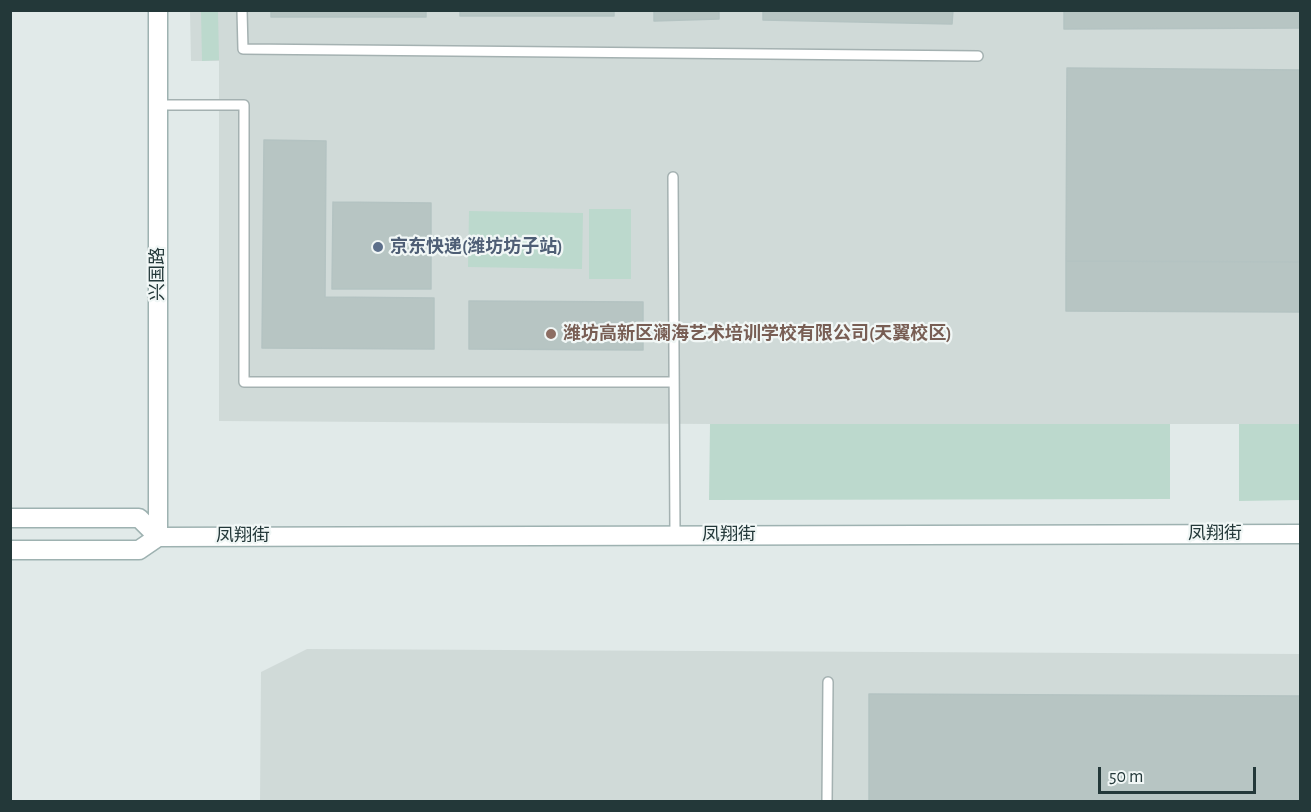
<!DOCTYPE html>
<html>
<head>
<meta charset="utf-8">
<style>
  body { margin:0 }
  #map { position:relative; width:1311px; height:812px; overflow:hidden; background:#e1eae9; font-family:"Alegreya Sans",sans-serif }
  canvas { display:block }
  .frame { position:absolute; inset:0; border:12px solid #233839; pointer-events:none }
  .scale { position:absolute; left:1098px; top:767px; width:158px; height:27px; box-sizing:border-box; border:3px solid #233839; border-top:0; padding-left:8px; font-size:18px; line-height:21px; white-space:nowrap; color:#233839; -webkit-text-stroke:4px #f1f7f6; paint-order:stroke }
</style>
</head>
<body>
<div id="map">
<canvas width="1311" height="812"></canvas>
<div class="frame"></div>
<div class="scale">50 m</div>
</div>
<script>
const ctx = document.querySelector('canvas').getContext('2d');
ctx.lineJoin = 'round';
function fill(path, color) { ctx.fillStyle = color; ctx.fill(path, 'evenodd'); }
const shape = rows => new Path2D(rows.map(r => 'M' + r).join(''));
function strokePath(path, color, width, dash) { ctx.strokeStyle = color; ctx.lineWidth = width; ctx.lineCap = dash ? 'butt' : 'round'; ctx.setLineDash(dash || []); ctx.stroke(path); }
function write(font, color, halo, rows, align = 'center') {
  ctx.font = font + ' "Alegreya Sans","Noto Sans SC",sans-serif'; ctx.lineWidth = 4.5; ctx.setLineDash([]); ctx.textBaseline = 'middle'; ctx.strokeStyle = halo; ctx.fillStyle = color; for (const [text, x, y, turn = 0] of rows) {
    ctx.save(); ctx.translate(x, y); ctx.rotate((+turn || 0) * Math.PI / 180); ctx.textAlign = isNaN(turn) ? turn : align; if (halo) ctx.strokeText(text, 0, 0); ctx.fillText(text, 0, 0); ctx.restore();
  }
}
fill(shape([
  [190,11,1300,11,1300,424,710,424,219,421,219,61,191,61],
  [307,649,1300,654,1300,801,260,802,261,672]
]), '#d0dad8');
fill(shape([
  [201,11,218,11,219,60,202,61],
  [589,209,631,209,631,279,589,279],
  [469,211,583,213,582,269,468,267],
  [710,424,1170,424,1170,499,709,500],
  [1239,424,1300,424,1300,500,1239,501]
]), '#bcd9cd');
const building = shape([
  [271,10,426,10,426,17,271,17,271,10],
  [460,10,614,10,614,16,460,16,460,10],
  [654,10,719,10,719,19,654,21,654,10],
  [763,10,953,10,952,24,763,20,763,10],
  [1064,10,1300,10,1300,28,1064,29,1064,10],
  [1067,68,1300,70,1300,262,1066,261,1067,68],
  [264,140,326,141,325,297,434,298,434,349,262,348,264,140],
  [333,202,431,203,431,289,332,289,333,202],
  [1066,261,1300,262,1300,312,1066,311,1066,261],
  [469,301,643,302,643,350,469,349,469,301],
  [869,694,1300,696,1300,802,869,802,869,694]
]);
fill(building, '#b7c5c3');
strokePath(building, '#b4c3c2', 1.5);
const lane = shape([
  [242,10,243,49,978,56],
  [158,105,244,105,244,382,674,382],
  [673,177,675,535],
  [827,802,828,682]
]);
const secondary = shape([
  [158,10,158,537],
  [10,518,139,518,158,537],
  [10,550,139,550,158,537,1300,534]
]);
strokePath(lane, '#a4b1b1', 12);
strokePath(secondary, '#9eb2b1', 21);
strokePath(lane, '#fff', 9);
strokePath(secondary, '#fff', 18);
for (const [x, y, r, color] of [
  [378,247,6,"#5c6f8a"],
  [551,334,6,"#8d6e63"]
]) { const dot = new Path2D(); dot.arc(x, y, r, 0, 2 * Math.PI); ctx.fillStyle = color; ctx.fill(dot); strokePath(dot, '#f1f7f6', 2); }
write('bold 18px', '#4e5e75', '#f1f7f6', [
  ["京东快递(潍坊坊子站)",390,247]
], 'left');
write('18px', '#233839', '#f1f7f6', [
  ["兴国路",158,274,-90],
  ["凤翔街",1215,534],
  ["凤翔街",729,535],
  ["凤翔街",243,536]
]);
write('bold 18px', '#785e54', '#f1f7f6', [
  ["潍坊高新区澜海艺术培训学校有限公司(天翼校区)",563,334]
], 'left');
</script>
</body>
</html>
